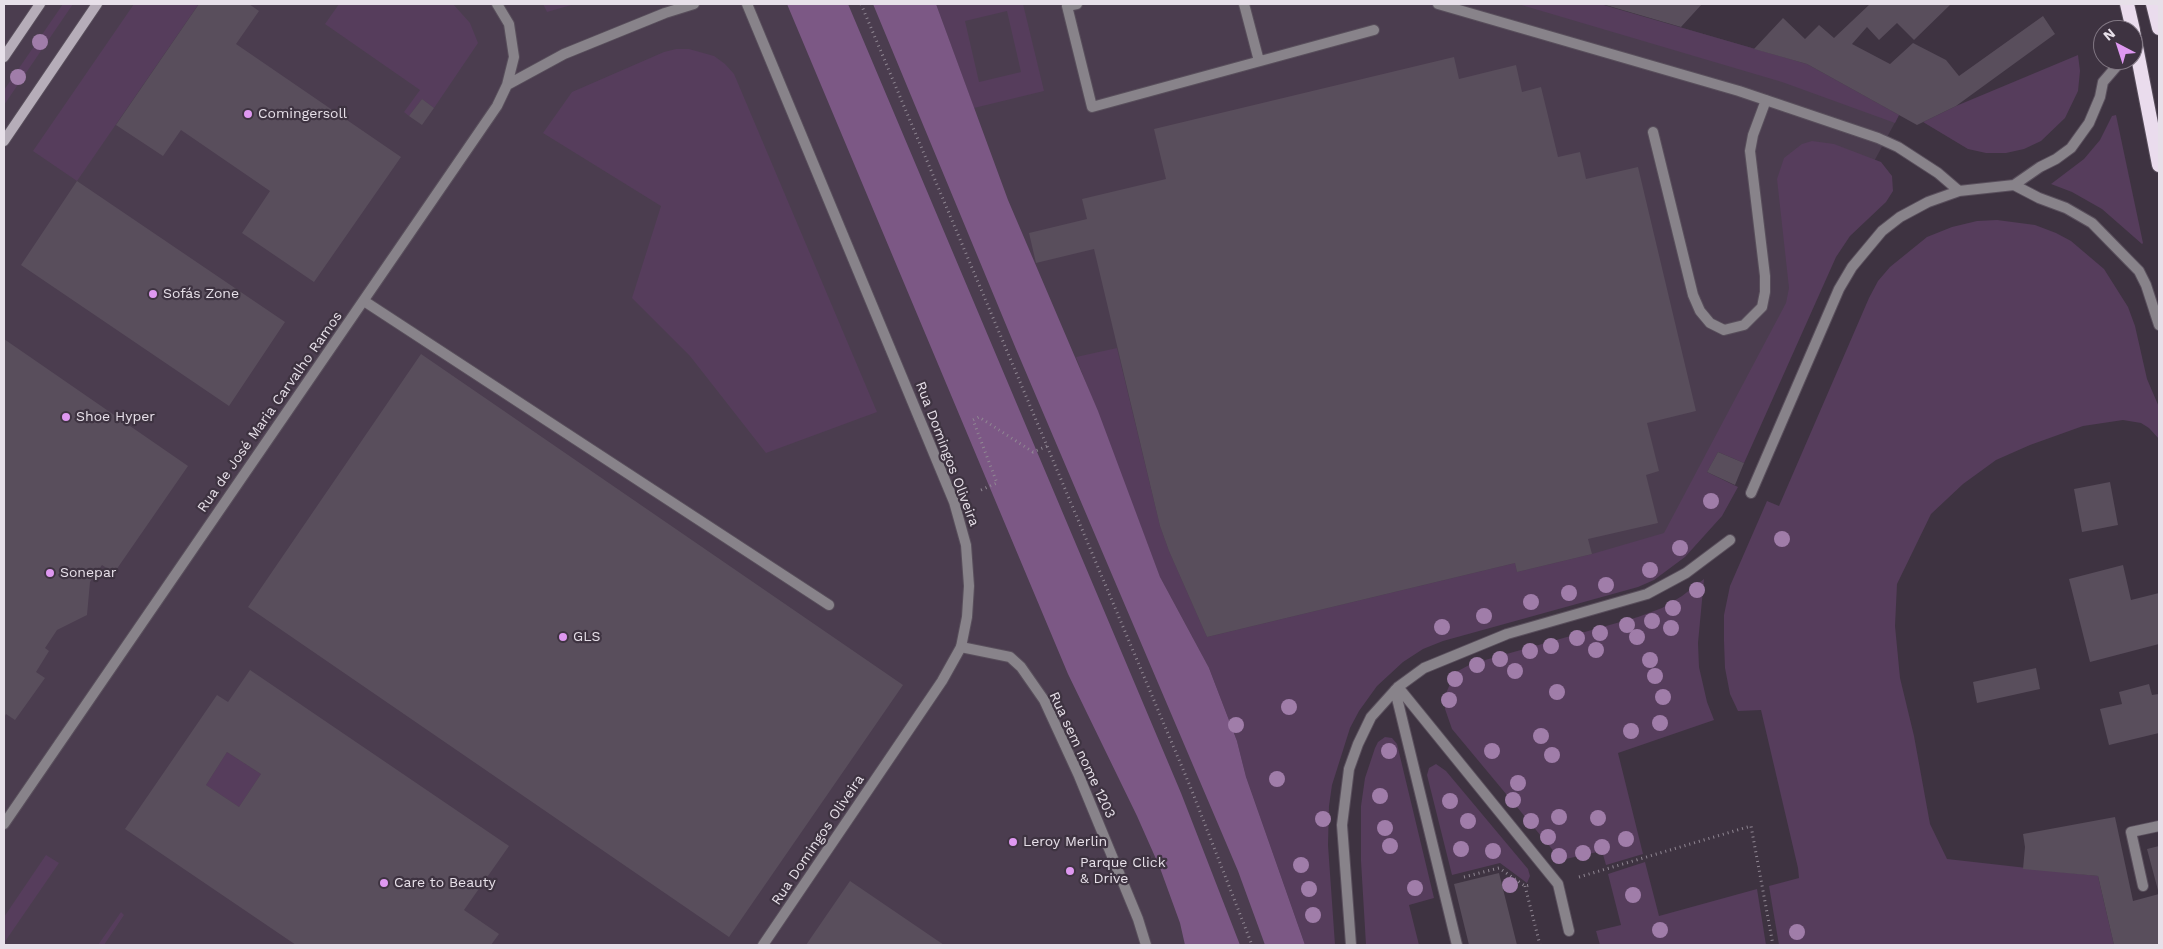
<!DOCTYPE html>
<html>
<head>
<meta charset="utf-8">
<style>
  body { margin:0 }
  #map { position:relative; width:2163px; height:949px; overflow:hidden; background:#3e3341; font-family:"Work Sans",sans-serif }
  canvas { display:block }
  .frame { position:absolute; inset:0; border:5px solid #e7e0e9; pointer-events:none }
  .north { position:absolute; left:2093px; top:20px; width:50px; height:50px; box-sizing:border-box; background:#3e3341; border:1px solid #827884; border-radius:50%; rotate:320deg; font-size:14px; font-weight:700; line-height:20px; text-align:center; color:#e7e0e9 }
  .north::after { content:''; display:block; margin:auto; width:18px; height:22px; background:#df98f1; clip-path:polygon(50% 0,100% 100%,50% 72%,0 100%) }
</style>
</head>
<body>
<div id="map">
<canvas width="2163" height="949"></canvas>
<div class="frame"></div>
<div class="north">N</div>
</div>
<script>
const ctx = document.querySelector('canvas').getContext('2d');
ctx.lineJoin = 'round';
function fill(path, color) { ctx.fillStyle = color; ctx.fill(path, 'evenodd'); }
const shape = rows => new Path2D(rows.map(r => 'M' + r).join(''));
function strokePath(path, color, width, dash) { ctx.strokeStyle = color; ctx.lineWidth = width; ctx.lineCap = dash ? 'butt' : 'round'; ctx.setLineDash(dash || []); ctx.stroke(path); }
function write(font, color, halo, rows, align = 'center') {
  ctx.font = font + ' "Work Sans",sans-serif'; ctx.lineWidth = 4.5; ctx.setLineDash([]); ctx.textBaseline = 'middle'; ctx.strokeStyle = halo; ctx.fillStyle = color; for (const [text, x, y, turn = 0] of rows) {
    ctx.save(); ctx.translate(x, y); ctx.rotate((+turn || 0) * Math.PI / 180); ctx.textAlign = isNaN(turn) ? turn : align; if (halo) ctx.strokeText(text, 0, 0); ctx.fillText(text, 0, 0); ctx.restore();
  }
}
fill(shape([
  [4,4,1600,4,1807,64,1899,115,1707,472,1662,562,1209,668,1305,945,4,945]
]), '#4b3d4f');
fill(shape([
  [63,4,73,4,4,105,4,90],
  [134,4,198,5,77,181,33,151],
  [339,4,453,4,470,23,478,43,434,108,422,99,409,116,404,112,420,90,325,24],
  [543,4,575,4,547,12],
  [936,4,1023,4,1044,91,974,108],
  [1007,11,1021,72,979,82,965,21],
  [1518,4,1600,4,1807,64,1899,115,1895,123,1782,82],
  [676,49,689,49,714,56,725,64,734,74,877,412,766,453,690,356,632,298,661,206,543,133,572,92,664,52],
  [2078,55,2080,71,2078,91,2065,118,2041,141,2024,149,2006,153,1986,153,1968,149,1923,122,1956,106],
  [2116,115,2143,243,2142,244,2102,209,2072,192,2051,184,2084,159,2100,140,2112,116],
  [1812,141,1834,144,1881,162,1892,176,1893,191,1886,202,1850,236,1836,257,1744,463,1718,452,1707,472,1738,487,1722,516,1685,557,1654,580,1638,587,1443,641,1423,649,1403,662,1377,686,1359,711,1350,728,1332,785,1329,806,1328,845,1335,945,1305,945,1246,777,1237,741,1209,668,1160,577,1076,357,1117,348,1160,526,1169,551,1207,637,1515,563,1517,572,1592,554,1664,533,1786,303,1789,288,1777,179,1784,158,1802,144],
  [1997,220,2035,225,2056,233,2071,241,2104,269,2128,307,2135,326,2147,379,2159,407,2159,439,2149,428,2141,423,2123,420,2083,426,2030,445,1996,460,1963,484,1931,514,1897,584,1895,626,1900,678,1914,736,1930,824,1947,859,2098,876,2114,945,1779,945,1769,886,1799,878,1798,868,1761,710,1738,711,1730,694,1725,668,1724,641,1724,615,1730,586,1767,501,1779,506,1869,298,1878,281,1890,267,1927,237,1952,227,1977,221],
  [1704,579,1698,643,1699,667,1707,702,1714,720,1618,753,1643,854,1606,865,1602,851,1561,860,1452,729,1445,709,1447,691,1453,677,1458,671,1471,664,1638,617,1662,608,1682,596],
  [1385,737,1392,738,1397,744,1434,898,1409,905,1419,945,1366,945,1361,861,1361,806,1365,778,1375,748,1378,742],
  [227,752,261,774,239,807,206,785],
  [1436,764,1446,771,1528,869,1530,876,1527,883,1500,863,1452,875,1427,775,1429,768],
  [46,855,59,863,4,943,4,917],
  [1645,862,1659,916,1757,889,1766,945,1600,945,1596,931,1621,925,1608,874],
  [121,912,124,915,104,945,98,945]
]), '#563d5c');
fill(shape([
  [787,4,848,4,1181,793,1240,945,1185,945,1180,923,1160,868,1137,816,1068,674],
  [873,4,936,4,1008,200,1098,411,1160,577,1209,668,1237,741,1246,777,1305,945,1265,945,1238,871,1016,349]
]), '#7c5885');
fill(shape([
  [199,4,249,4,259,11,236,44,401,157,314,282,242,233,270,191,181,130,163,156,116,125],
  [1602,4,1702,4,1681,27],
  [1870,4,1951,4,1914,40,1897,23,1879,40,1867,27,1852,44,1890,64,1913,43,1946,60,1959,76,2043,16,2055,34,1956,106,1917,125,1807,64,1754,49,1783,18,1805,39,1819,25,1834,38],
  [1454,57,1459,79,1516,65,1522,92,1541,87,1558,157,1580,152,1586,179,1638,167,1696,411,1647,423,1659,471,1646,475,1658,523,1588,539,1592,554,1517,572,1515,563,1207,637,1169,551,1160,526,1094,249,1036,263,1029,233,1087,219,1082,199,1166,179,1154,129],
  [422,99,434,108,422,125,409,116],
  [77,181,285,322,229,406,21,265],
  [4,339,188,466,114,573,102,565,90,582,87,615,57,630,45,648,49,651,36,672,45,678,15,720,6,714,4,718],
  [421,354,903,685,729,937,248,607],
  [1718,452,1744,463,1735,485,1707,472],
  [2110,482,2118,525,2082,532,2074,489],
  [2123,565,2131,600,2159,593,2159,644,2090,662,2069,579],
  [2036,668,2040,689,1977,703,1973,682],
  [250,670,509,846,464,910,499,934,491,945,296,945,125,829,217,695,228,702],
  [227,752,261,774,239,807,206,785],
  [2149,684,2152,695,2159,694,2159,733,2109,745,2100,709,2122,704,2119,692],
  [2115,817,2133,901,2159,894,2147,849,2159,846,2159,945,2114,945,2098,876,2023,869,2025,847,2023,834],
  [1499,873,1517,945,1469,945,1454,884],
  [850,881,944,945,806,945]
]), '#594e5c');
const service = shape([
  [1077,4,1067,6,1092,107,1374,30],
  [1244,4,1259,61],
  [1438,4,1739,91,1878,138,1898,147,1938,173,1959,191],
  [1653,132,1693,295,1700,311,1710,323,1724,330,1744,325,1762,307,1765,292,1765,276,1750,151,1753,135,1766,100],
  [2014,185,2040,167,2056,159,2071,148,2089,123,2100,97,2103,82,2122,60],
  [364,301,829,605],
  [1751,493,1839,289,1852,267,1882,231,1900,217,1928,202,1959,191,2014,185,2039,198,2066,208,2092,223,2139,271,2146,285,2159,325],
  [961,647,1010,657,1021,667,1044,700,1079,776,1138,919,1146,945],
  [1398,687,1558,884,1569,931],
  [1395,690,1457,945],
  [2143,886,2131,832,2159,826],
  [1351,945,1342,825,1349,769,1358,744,1371,717,1398,687,1424,668,1507,634,1647,594,1686,573,1730,540]
]);
const minor = shape([
  [747,4,954,502,966,545,969,586,967,617,961,647,942,681,763,945],
  [507,85,564,54,665,13,694,4],
  [4,824,497,106,507,85,514,57,509,24,497,4]
]);
const secondary = shape([
  [4,57,40,4],
  [4,141,97,4]
]);
const trunk = shape([
  [2127,4,2133,30],
  [2153,4,2159,28],
  [2133,31,2159,165]
]);
strokePath(service, '#594f5c', 12);
strokePath(minor, '#594f5c', 12);
strokePath(secondary, '#594f5c', 12);
strokePath(trunk, '#594f5c', 16);
strokePath(shape([
  [861,4,1190,786,1252,945],
  [981,490,997,483,973,420,979,417,1033,452,1047,446],
  [1464,877,1499,868,1525,886,1531,885],
  [1579,877,1751,826,1773,945],
  [1525,886,1540,945]
]), '#908793', 3, [1, 4]);
strokePath(service, '#88838a', 10);
strokePath(minor, '#88838a', 10);
strokePath(secondary, '#b6adb9', 10);
strokePath(trunk, '#eadced', 14);
ctx.fillStyle = '#a07da9';
for (const [x, y] of [
  [40,42],
  [18,77],
  [1711,501],
  [1782,539],
  [1680,548],
  [1650,570],
  [1606,585],
  [1697,590],
  [1569,593],
  [1531,602],
  [1673,608],
  [1484,616],
  [1652,621],
  [1627,625],
  [1442,627],
  [1671,628],
  [1600,633],
  [1637,637],
  [1577,638],
  [1551,646],
  [1596,650],
  [1530,651],
  [1500,659],
  [1650,660],
  [1477,665],
  [1515,671],
  [1655,676],
  [1455,679],
  [1557,692],
  [1663,697],
  [1449,700],
  [1289,707],
  [1660,723],
  [1236,725],
  [1631,731],
  [1541,736],
  [1389,751],
  [1492,751],
  [1552,755],
  [1277,779],
  [1518,783],
  [1380,796],
  [1513,800],
  [1450,801],
  [1559,817],
  [1598,818],
  [1323,819],
  [1468,821],
  [1531,821],
  [1385,828],
  [1548,837],
  [1626,839],
  [1390,846],
  [1602,847],
  [1461,849],
  [1493,851],
  [1583,853],
  [1559,856],
  [1301,865],
  [1510,885],
  [1415,888],
  [1309,889],
  [1633,895],
  [1313,915],
  [1660,930],
  [1797,932]
]) { ctx.beginPath(); ctx.arc(x, y, 8, 0, 2 * Math.PI); ctx.fill(); }
for (const [x, y, r, color] of [
  [248,114,5,"#df98f1"],
  [153,294,5,"#df98f1"],
  [66,417,5,"#df98f1"],
  [50,573,5,"#df98f1"],
  [563,637,5,"#df98f1"],
  [1013,842,5,"#df98f1"],
  [1070,871,5,"#df98f1"],
  [384,883,5,"#df98f1"]
]) { const dot = new Path2D(); dot.arc(x, y, r, 0, 2 * Math.PI); ctx.fillStyle = color; ctx.fill(dot); strokePath(dot, '#3e3341', 2); }
write('14px', '#e7e0e9', '#3e3341', [
  ["Comingersoll",258,114],
  ["Sofás Zone",163,294],
  ["Shoe Hyper",76,417],
  ["Sonepar",60,573],
  ["GLS",573,637],
  ["Leroy Merlin",1023,842],
  ["Parque Click",1080,863],
  ["& Drive",1080,879],
  ["Care to Beauty",394,883]
], 'left');
write('14px', '#e7e0e9', '#3e3341', [
  ["Rua de José Maria Carvalho Ramos",270,412,-55],
  ["Rua Domingos Oliveira",947,454,69],
  ["Rua sem nome 1203",1082,755,65],
  ["Rua Domingos Oliveira",818,840,-56]
]);
</script>
</body>
</html>
